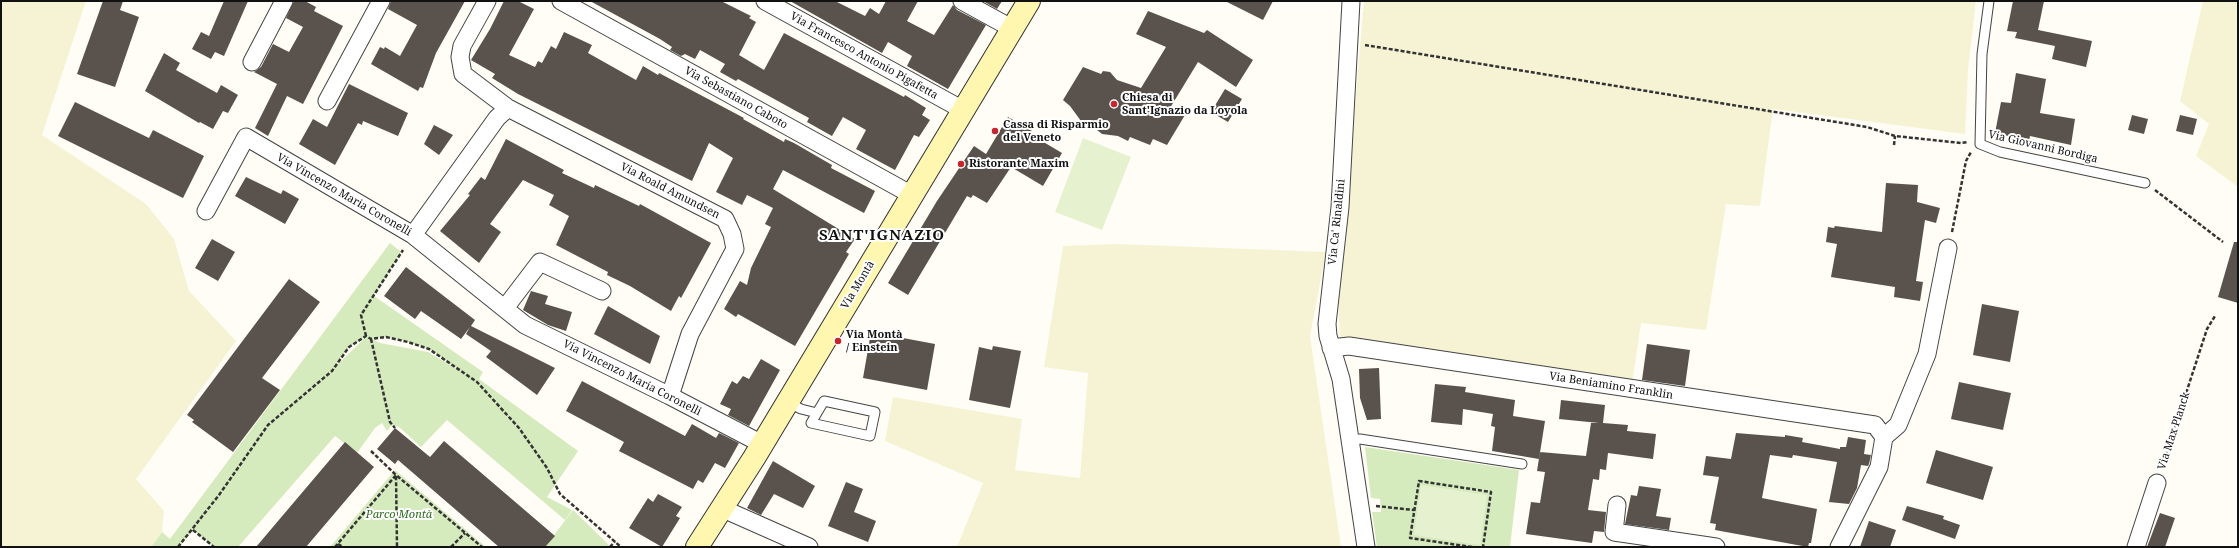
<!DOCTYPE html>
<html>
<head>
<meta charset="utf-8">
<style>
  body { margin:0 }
  #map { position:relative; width:2239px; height:548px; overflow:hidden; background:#fffdf5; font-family:"Noto Serif",serif }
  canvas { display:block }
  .frame { position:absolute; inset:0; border:2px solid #111; pointer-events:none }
</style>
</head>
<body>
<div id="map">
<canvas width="2239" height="548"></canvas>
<div class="frame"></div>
</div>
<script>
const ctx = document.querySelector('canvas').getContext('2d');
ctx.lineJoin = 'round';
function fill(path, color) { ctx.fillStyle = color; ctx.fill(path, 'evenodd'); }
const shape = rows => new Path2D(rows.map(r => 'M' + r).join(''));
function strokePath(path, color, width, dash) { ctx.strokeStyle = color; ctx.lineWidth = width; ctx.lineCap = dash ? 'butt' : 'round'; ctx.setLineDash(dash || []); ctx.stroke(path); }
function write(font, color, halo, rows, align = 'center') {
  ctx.font = font + ' "Noto Serif",serif'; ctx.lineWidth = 4; ctx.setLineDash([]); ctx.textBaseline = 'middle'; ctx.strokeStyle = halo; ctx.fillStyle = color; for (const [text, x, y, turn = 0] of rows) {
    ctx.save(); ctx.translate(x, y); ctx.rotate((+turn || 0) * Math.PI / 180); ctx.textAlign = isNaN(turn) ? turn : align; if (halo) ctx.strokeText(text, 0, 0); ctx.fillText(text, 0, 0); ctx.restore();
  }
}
fill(shape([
  [1,1,86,1,42,135,146,204,174,239,189,291,236,341,136,479,164,511,162,532,151,547,1,547],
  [1364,1,1976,1,1968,70,1965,134,1773,109,1760,206,1726,204,1706,330,1641,323,1632,384,1340,338,1338,300],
  [2203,1,2238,1,2238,187,2196,156,2209,124,2180,101],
  [1119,244,1326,252,1310,336,1341,547,957,547,983,483,885,441,893,397,1022,419,1015,470,1080,478,1088,373,1044,367,1063,246]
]), '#f6f3d4');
fill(shape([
  [390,243,401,252,374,296,483,372,479,379,578,451,547,497,572,510,565,520,447,420,421,447,398,426,391,426,387,431,382,423,375,428,357,453,335,436,238,547,214,547,193,530,179,547,151,547,162,532,170,539],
  [386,337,408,342,429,349,464,373,428,352,380,343,372,339],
  [364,338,365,338,334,368,349,347],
  [1365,447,1519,470,1510,547,1377,547,1372,512,1381,512,1380,499,1371,498],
  [395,470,486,547,330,547],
  [573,510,610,546,609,547,545,547]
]), '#d5ebbd');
fill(shape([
  [1083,138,1131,157,1102,230,1055,212],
  [1421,485,1487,495,1480,545,1414,535]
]), '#e6f2cf');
fill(shape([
  [103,1,123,1,120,10,139,17,115,87,77,74],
  [224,1,248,1,224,56,215,52,211,59,192,49,201,32,209,36],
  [294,1,305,1,316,7,314,11,343,26,303,104,287,96,268,136,255,128,277,84,254,72,261,67,273,44,289,52,303,27,286,18],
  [391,1,465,1,436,53,423,88,420,87,418,91,371,64,380,47,384,49,385,47,400,56,417,25,388,9],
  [504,1,518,1,534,9,509,55,535,67,538,61,542,63,551,46,556,49,564,32,592,45,588,53,636,80,643,66,658,75,659,73,744,118,743,119,784,142,785,139,794,143,832,165,831,168,875,191,864,213,783,170,773,189,855,239,846,252,849,254,795,346,738,314,736,317,724,309,740,281,747,285,751,268,771,227,765,224,773,208,747,195,742,205,716,192,733,158,709,143,692,181,518,94,492,78,495,74,471,60,490,29],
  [590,1,721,1,751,16,749,18,756,22,739,55,764,70,784,33,904,97,905,95,926,108,922,115,930,120,919,137,914,135,895,170,856,149,866,130,843,117,832,136,807,122,809,118,796,111,738,79,736,81,720,72,725,64,700,50,695,59,685,54,681,56,670,50,672,47,660,39],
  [790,1,835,1,865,16,870,8,879,14,886,1,918,1,907,21,934,35,953,5,957,10,986,25,948,89,907,66,912,56,888,42,882,53],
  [983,1,1002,1,997,9],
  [1225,1,1273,1,1263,20],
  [2013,1,2044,1,2038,30,2092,41,2086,67,2052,59,2055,46,2015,38,2017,32,2007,31],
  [1148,11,1204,33,1207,30,1253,60,1236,87,1198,62,1170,108,1185,115,1167,145,1153,139,1150,145,1130,137,1128,141,1118,136,1102,134,1091,125,1081,121,1070,106,1063,100,1083,67,1101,74,1103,71,1110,72,1117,80,1141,88,1166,47,1136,34],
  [164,53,180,63,176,70,217,93,221,85,238,95,228,113,223,111,213,129,200,122,199,123,145,91],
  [2016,73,2046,79,2040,113,2075,119,2071,145,2030,136,2029,141,1995,133,2001,102,2011,103],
  [349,84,408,113,398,136,363,121,362,125,358,123,335,165,299,144,313,119,327,127],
  [1225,89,1242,99,1228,122,1211,112],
  [75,102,149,138,153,130,204,156,183,198,58,136],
  [2132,115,2148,119,2144,134,2128,130],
  [2180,115,2197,119,2193,135,2176,131],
  [1008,117,1032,131,1030,134,1062,153,1043,186,1011,167,987,203,973,195,971,198,967,196,908,295,888,283,937,201,974,146,986,154],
  [434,125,453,135,439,155,424,144],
  [506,139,564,170,562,173,594,188,595,185,639,206,640,204,711,243,681,298,679,296,671,311,630,286,607,275,608,272,556,245,569,216,549,205,554,195,523,180,490,224,501,232,479,263,440,231,470,195,468,194,481,177,485,180],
  [246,177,281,194,283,190,299,199,285,224,235,196],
  [1886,183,1918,185,1917,202,1940,208,1936,223,1925,220,1916,281,1923,282,1920,301,1894,297,1895,287,1831,277,1837,244,1826,242,1828,227,1834,228,1835,226,1882,232],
  [212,239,235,252,218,281,195,268],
  [2234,242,2238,242,2238,303,2218,297],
  [406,267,475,320,471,326,555,368,537,395,486,357,491,351,466,334,470,327,461,339,421,311,415,319,384,296],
  [289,279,320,302,262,378,280,390,233,452,192,422,194,420,187,415],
  [531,291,548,296,545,304,572,312,566,331,548,325,523,310],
  [1982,304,2019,311,2010,362,1973,355],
  [608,306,660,336,650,364,594,334],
  [871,332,935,344,927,390,863,378],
  [1647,344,1690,350,1685,386,1642,380],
  [993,346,1021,351,1010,408,969,400,979,347,992,350],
  [761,359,780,370,749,426,728,415,731,409,720,404,732,381,737,384,743,376,749,379],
  [1379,368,1381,419,1367,420,1360,398,1359,369],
  [582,381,685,436,692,424,716,438,719,433,739,443,725,468,715,463,703,483,698,480,693,489,619,451,624,442,566,411],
  [1959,382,2011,393,2003,430,1951,419],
  [1435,384,1466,387,1465,392,1515,400,1513,416,1545,421,1539,459,1492,451,1495,427,1491,426,1493,414,1463,409,1462,425,1431,422],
  [1561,400,1605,405,1603,423,1628,425,1627,431,1656,434,1653,459,1608,453,1606,470,1600,469,1599,480,1593,479,1588,510,1606,512,1604,532,1594,531,1592,543,1526,534,1531,502,1540,503,1545,472,1537,471,1540,452,1586,456,1591,423,1599,423,1559,419],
  [395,428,430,457,444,441,555,536,545,547,499,547,398,460,395,464,377,449],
  [1736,433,1785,437,1785,435,1803,438,1802,442,1840,449,1840,447,1846,447,1848,437,1866,440,1864,454,1871,455,1869,464,1868,466,1861,465,1857,488,1849,504,1829,502,1837,462,1793,455,1792,458,1770,455,1762,498,1817,509,1811,543,1809,543,1808,547,1715,530,1716,524,1710,523,1719,477,1703,475,1706,456,1731,459],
  [345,442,374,467,306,547,256,547],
  [1936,450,1993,467,1983,500,1926,483],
  [773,461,815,486,803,508,774,494,761,515,747,508],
  [846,482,863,489,854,512,876,521,868,542,828,526],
  [1639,486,1661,489,1656,516,1671,518,1669,530,1625,524,1631,495,1637,496],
  [658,494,682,507,676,516,680,518,662,547,629,528,648,498,653,502],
  [1907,506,1944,516,1943,519,1960,525,1955,539,1902,520],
  [2160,513,2175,518,2165,547,2147,547],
  [1869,521,1896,530,1890,547,1860,547]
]), '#5a524d');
const lane = shape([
  [1989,1,1982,54,1980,144,2000,152,2145,183],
  [824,401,875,412,870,436,811,423,824,401],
  [787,402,801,409,817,413],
  [1349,440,1360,439,1522,464]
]);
const street = shape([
  [487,1,462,46,460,57,463,74,508,108,725,219,732,234,735,249,690,334,670,396],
  [561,1,912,195],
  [765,1,963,110],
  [962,1,1013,29],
  [1351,1,1340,207,1327,324,1328,336,1341,379,1366,547],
  [252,62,284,1],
  [327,101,381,1],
  [206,211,246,137,413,235,525,325,670,396,762,444],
  [413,235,497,118,508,108],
  [505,308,540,262,602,291],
  [1331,348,1349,346,1875,425,1884,437,1879,467,1839,547],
  [1884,437,1898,425,1927,354,1948,248],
  [1617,505,1614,532,1716,547],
  [721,508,809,547],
  [2136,547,2157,483]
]);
const secondary = shape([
  [697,547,754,458,1029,1]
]);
strokePath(lane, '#444', 11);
strokePath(street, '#444', 19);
strokePath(secondary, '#333', 24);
strokePath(shape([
  [1365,45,1867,127,1895,136,1961,143,1968,142],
  [1894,145,1895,136],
  [2155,190,2223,242],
  [1952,232,1966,161,1971,152],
  [366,336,361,315,403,250],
  [371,339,390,422,395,428],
  [371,451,396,475,397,547],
  [2162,467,2207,329,2215,316],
  [1376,506,1414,510],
  [193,530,214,547],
  [338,544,343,547],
  [178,547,219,495,268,425,332,371,349,347,366,336,371,339,386,337,408,342,429,349,477,382,519,428,547,468,560,494,621,547],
  [335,547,396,475,482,547],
  [451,547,465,533],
  [610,547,615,541],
  [1472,547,1410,538,1419,481,1491,492,1483,547]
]), '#333', 2.5, [4, 2]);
strokePath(lane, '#fff', 9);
strokePath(street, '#fff', 17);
strokePath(secondary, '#fff6b0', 22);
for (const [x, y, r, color] of [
  [1114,104,4,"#c4262e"],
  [995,131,4,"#c4262e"],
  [961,164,4,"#c4262e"],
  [838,341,4,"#c4262e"]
]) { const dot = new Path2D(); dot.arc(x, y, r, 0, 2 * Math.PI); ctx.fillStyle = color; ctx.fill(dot); strokePath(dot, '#fff', 1.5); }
write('11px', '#111', '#fff', [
  ["Via Francesco Antonio Pigafetta",864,56,29],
  ["Via Sebastiano Caboto",736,98,29],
  ["Via Giovanni Bordiga",2043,147,13],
  ["Via Roald Amundsen",670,191,27],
  ["Via Vincenzo Maria Coronelli",344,195,30],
  ["Via Ca' Rinaldini",1337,222,-84],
  ["Via Montà",858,285,-59],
  ["Via Vincenzo Maria Coronelli",632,378,27],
  ["Via Beniamino Franklin",1611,386,9],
  ["Via Max Planck",2174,431,-72]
]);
write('bold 11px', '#111', '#fff', [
  ["Chiesa di",1122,98],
  ["Sant'Ignazio da Loyola",1122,111],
  ["Cassa di Risparmio",1003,125],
  ["del Veneto",1003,138],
  ["Ristorante Maxim",969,164],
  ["Via Montà",846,335],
  ["/ Einstein",846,348]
], 'left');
write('italic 11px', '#2f6b1f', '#fff', [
  ["Parco Montà",399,515]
]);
ctx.letterSpacing = '1px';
write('bold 15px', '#111', '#fff', [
  ["SANT'IGNAZIO",882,236]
]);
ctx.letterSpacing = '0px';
</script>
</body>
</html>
